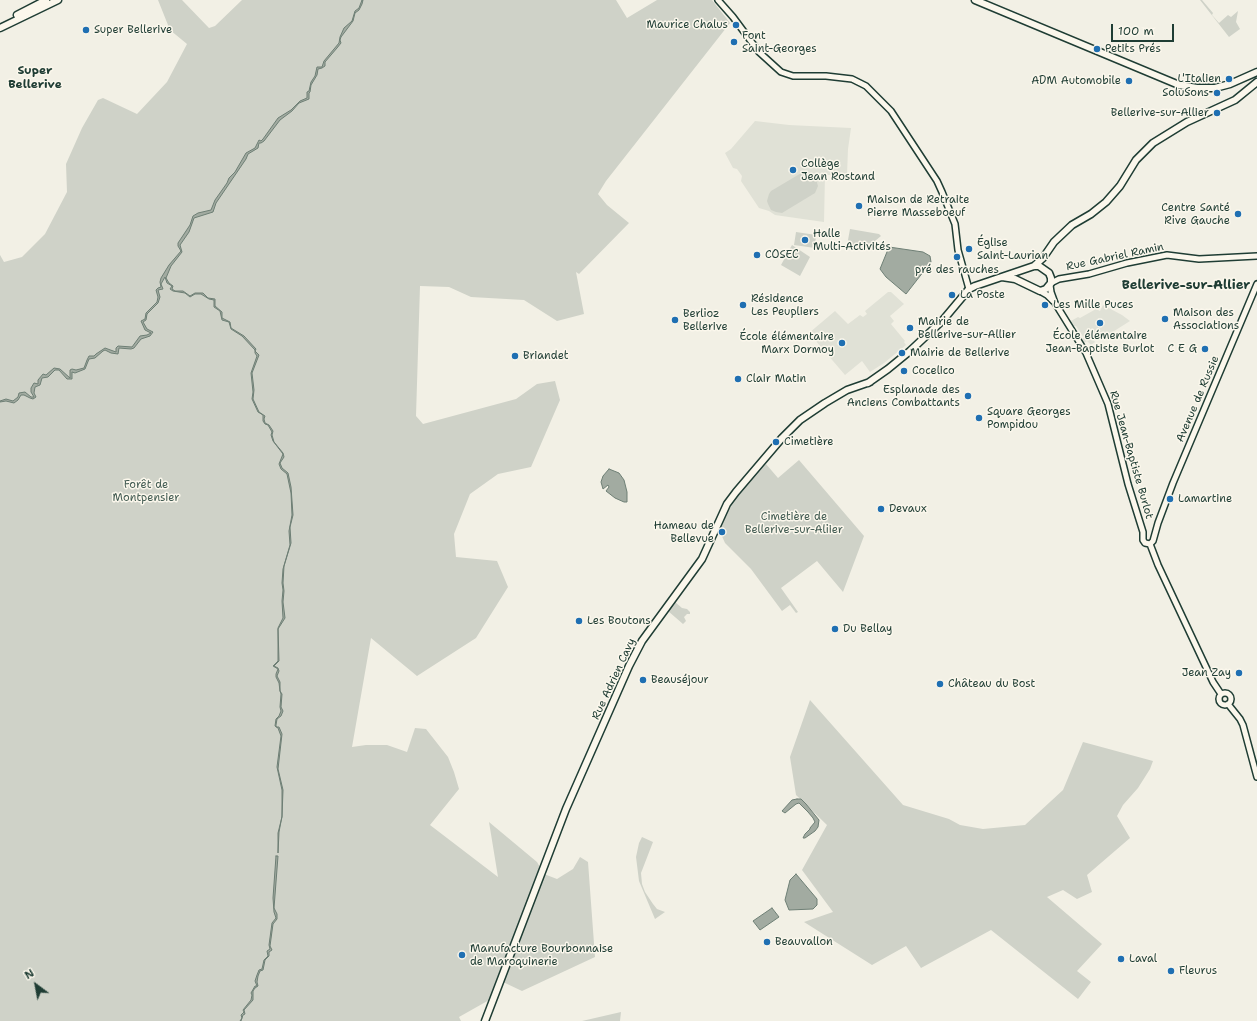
<!DOCTYPE html>
<html>
<head>
<meta charset="utf-8">
<style>
  body { margin:0 }
  #map { position:relative; width:1257px; height:1021px; overflow:hidden; background:#f2f0e5; font-family:"Shantell Sans",sans-serif }
  canvas { display:block }
  .north { position:absolute; left:16px; top:965px; width:40px; height:40px; -webkit-text-stroke:3px #fbf7ec; paint-order:stroke; rotate:328deg; font-size:11px; font-weight:700; line-height:16px; text-align:center; color:#1f3d34 }
  .north::after { content:''; display:block; margin:auto; width:14px; height:18px; background:#1f3d34; clip-path:polygon(50% 0,100% 100%,50% 72%,0 100%) }
  .scale { position:absolute; left:1111px; top:24px; width:63px; height:18px; box-sizing:border-box; border:2px solid #1f3d34; border-top:0; padding-left:5px; font-size:12px; line-height:14px; white-space:nowrap; color:#1f3d34; -webkit-text-stroke:3px #fbf7ec; paint-order:stroke }
</style>
</head>
<body>
<div id="map">
<canvas width="1257" height="1021"></canvas>
<div class="north">N</div>
<div class="scale">100 m</div>
</div>
<script>
const ctx = document.querySelector('canvas').getContext('2d');
ctx.lineJoin = 'round';
function fill(path, color) { ctx.fillStyle = color; ctx.fill(path, 'evenodd'); }
const shape = rows => new Path2D(rows.map(r => 'M' + r).join(''));
function strokePath(path, color, width, dash) { ctx.strokeStyle = color; ctx.lineWidth = width; ctx.lineCap = dash ? 'butt' : 'round'; ctx.setLineDash(dash || []); ctx.stroke(path); }
function write(font, color, halo, rows, align = 'center') {
  ctx.font = font + ' "Shantell Sans",sans-serif'; ctx.lineWidth = 3; ctx.setLineDash([]); ctx.textBaseline = 'middle'; ctx.strokeStyle = halo; ctx.fillStyle = color; for (const [text, x, y, turn = 0] of rows) {
    ctx.save(); ctx.translate(x, y); ctx.rotate((+turn || 0) * Math.PI / 180); ctx.textAlign = isNaN(turn) ? turn : align; if (halo) ctx.strokeText(text, 0, 0); ctx.fillText(text, 0, 0); ctx.restore();
  }
}
fill(shape([
  [755,121,789,125,851,128,848,149,847,175,825,175,824,222,775,215,769,211,759,208,741,181,742,176,737,169,733,168,725,153,731,149],
  [888,292,891,292,904,304,890,316,894,321,891,324,905,341,904,342,906,345,884,363,870,372,862,361,845,375,809,333,835,311,848,324,860,315,863,317,867,314,865,311],
  [1103,305,1122,315,1130,321,1100,340,1097,335,1092,338,1095,342,1091,345,1087,341,1084,343,1082,339,1084,338,1076,326,1074,326,1071,321,1078,317,1080,318,1096,309,1100,311]
]), '#e0e1d6');
fill(shape([
  [158,0,182,0,209,28,215,26,242,0,616,0,627,18,657,0,712,0,730,23,606,181,598,194,607,205,629,223,579,274,576,272,584,314,557,321,524,300,471,297,449,287,420,286,416,416,423,424,516,399,537,384,555,381,560,400,531,467,498,474,470,494,454,534,456,557,497,561,508,587,476,638,417,676,371,638,352,747,366,745,387,745,407,752,415,728,426,729,448,757,454,772,459,789,430,825,498,877,489,822,537,862,544,874,557,879,573,869,580,857,588,862,595,957,522,991,503,982,498,995,459,1017,461,1021,0,1021,0,255,4,262,22,257,45,234,67,192,66,164,82,128,98,100,103,98,137,114,167,82,187,44,170,30],
  [1200,0,1202,0,1213,13,1212,15,1219,23,1228,15,1231,17,1238,11,1236,22,1240,29,1229,37],
  [803,172,812,173,815,176,818,186,815,193,782,213,776,212,771,210,768,204,767,201,769,194,771,191],
  [850,229,879,234,881,236,875,241,862,248,859,248,854,247,848,240],
  [796,232,816,235,815,248,794,245],
  [792,245,810,257,800,276,781,265],
  [799,460,864,536,843,592,817,561,781,588,798,612,796,613,790,605,782,611,751,569,725,543,721,534,724,533,721,527,728,511,740,494,766,464,778,478],
  [675,602,682,608,687,609,690,612,690,614,687,614,684,617,686,621,683,624,668,611],
  [810,700,903,805,949,819,960,825,983,829,1025,825,1063,790,1083,742,1153,761,1150,769,1138,788,1123,805,1117,816,1130,838,1087,875,1092,892,1077,899,1063,890,1047,897,1102,944,1077,971,1091,982,1078,999,991,930,921,968,906,946,872,965,804,922,833,912,802,870,827,825,796,795,790,757],
  [642,837,653,842,641,873,642,884,645,892,653,904,657,909,665,912,655,919,639,881,636,857,639,843],
  [621,1012,620,1021,582,1021]
]), '#cfd2c8');
const water = shape([
  [362,0,363,0,362,4,359,10,355,13,353,21,341,37,340,40,341,43,337,48,325,62,325,66,322,68,318,69,317,75,311,85,310,92,309,93,309,99,299,103,292,111,280,120,264,141,261,143,259,143,258,148,248,154,246,159,216,203,213,212,194,218,189,232,180,245,182,252,171,266,166,278,169,283,173,286,172,289,175,291,183,291,190,296,195,293,203,293,208,298,215,299,215,306,222,312,222,318,230,322,231,328,244,336,256,349,255,351,259,355,252,373,254,390,253,399,259,412,265,416,264,419,265,423,269,425,273,431,272,435,274,442,283,453,284,457,280,463,282,468,288,473,291,487,293,515,290,527,291,543,284,566,283,583,284,591,283,602,285,618,278,629,279,661,274,666,278,668,279,671,277,676,280,682,280,691,282,694,281,707,283,711,281,716,277,719,276,725,276,727,279,727,282,734,278,769,283,790,282,816,279,832,278,853,278,833,282,817,282,790,277,767,281,736,278,728,275,726,276,719,279,716,281,711,280,707,281,694,280,691,279,683,276,677,276,674,278,669,273,666,278,661,278,628,283,618,282,601,283,590,282,583,283,569,290,545,289,531,292,515,291,493,287,474,281,469,279,464,283,454,273,441,271,435,272,432,268,425,265,424,263,421,263,415,258,412,252,399,253,392,251,373,257,356,255,353,255,350,242,336,231,329,229,322,222,320,220,311,214,307,214,300,209,299,201,294,195,294,190,297,185,293,173,291,170,289,172,286,167,283,165,277,161,284,163,289,158,290,160,297,158,303,147,314,146,320,143,322,147,329,153,332,150,336,141,339,134,348,131,349,119,348,118,354,111,353,105,350,103,351,95,358,89,359,85,369,75,373,72,372,72,379,67,379,59,370,55,370,48,377,42,378,40,385,35,387,34,393,36,397,33,399,30,398,24,395,21,395,18,400,14,403,6,401,0,402,0,401,6,399,13,401,18,397,19,393,25,392,31,397,34,397,31,392,31,388,34,383,38,384,38,380,43,374,46,375,54,368,60,369,70,378,70,370,72,369,76,370,84,368,87,360,89,356,94,356,96,354,105,348,116,352,116,348,118,346,132,347,140,336,147,335,151,333,145,330,141,321,145,319,146,313,157,302,158,297,156,290,158,288,161,287,160,282,161,278,169,265,181,251,178,246,178,243,190,225,193,216,198,213,211,210,215,200,227,183,229,178,235,172,246,153,255,148,259,140,261,141,263,139,278,118,291,110,300,101,307,98,307,92,309,91,311,82,315,76,317,67,322,67,324,61,339,43,340,37,344,28,352,21,355,11,359,8,362,0],
  [889,247,923,252,930,256,931,262,906,294,886,277,880,269,889,247],
  [609,469,619,473,624,480,627,492,627,502,624,502,615,498,606,491,609,487,608,485,603,489,601,482,603,476,609,469],
  [797,799,801,799,806,804,819,820,818,827,815,831,805,838,803,838,805,834,810,829,810,828,815,822,813,818,808,812,799,803,796,804,785,813,782,811,792,800,797,799],
  [276,856,278,856,274,908,277,914,277,919,273,924,270,946,272,950,269,952,269,956,265,960,263,970,260,971,258,976,257,982,258,986,255,988,253,991,253,1000,244,1010,245,1014,243,1015,241,1021,240,1021,242,1018,241,1015,244,1012,243,1010,251,1000,252,995,251,993,255,986,257,986,255,981,257,975,259,970,262,969,264,960,268,956,267,951,270,949,269,945,272,923,276,918,274,912,273,898,276,856],
  [796,874,817,899,817,905,813,909,789,910,785,900,790,880,796,874],
  [772,908,779,917,760,930,753,921,772,908]
]);
fill(water, '#a2aba1');
strokePath(water, '#6e7f75', 1);
const minor = shape([
  [718,0,733,17,759,52,781,72,793,76,826,76,852,79,866,86,891,111,937,181,942,192,955,224,958,250,969,289],
  [1051,283,1059,279,1089,274,1127,263,1167,255,1199,259,1257,256],
  [1050,285,1051,292,1055,303,1086,353,1108,404,1128,484,1143,532,1143,540,1145,543,1150,544],
  [1040,291,1047,295,1053,301],
  [1150,544,1153,541,1158,523,1173,483,1257,284],
  [1150,544,1158,565,1213,682,1221,694],
  '1219 699a6 6 0 1 1 12 0a6 6 0 1 1-12 0Z',
  [1228,704,1240,719,1243,725,1257,777]
]);
const major = shape([
  [975,0,1179,85,1197,88,1215,88,1230,84,1257,72],
  [17,15,46,0],
  [0,28,58,0],
  [1034,266,1043,258,1054,242,1072,225,1091,214,1106,202,1120,186,1136,160,1153,143,1187,122,1235,100,1257,82],
  [868,383,888,369,910,351,943,320,969,289,975,286,1034,266,1039,266,1049,273,1051,278,1051,283,1046,289,1040,291,1015,279,1002,277],
  [485,1021,566,809,629,666,642,641,702,559,727,504,736,492,782,438,800,420,825,403,847,390,870,382]
]);
strokePath(minor, '#1f3d34', 8);
strokePath(major, '#1f3d34', 9);
strokePath(minor, '#fbf7ec', 5);
strokePath(major, '#fbf7ec', 6);
for (const [x, y, r, color] of [
  [736,25,4,"#1f6fb2"],
  [86,30,4,"#1f6fb2"],
  [734,42,4,"#1f6fb2"],
  [1097,49,4,"#1f6fb2"],
  [1229,79,4,"#1f6fb2"],
  [1129,81,4,"#1f6fb2"],
  [1217,93,4,"#1f6fb2"],
  [1217,113,4,"#1f6fb2"],
  [793,170,4,"#1f6fb2"],
  [859,206,4,"#1f6fb2"],
  [1238,214,4,"#1f6fb2"],
  [805,240,4,"#1f6fb2"],
  [969,249,4,"#1f6fb2"],
  [757,255,4,"#1f6fb2"],
  [957,257,4,"#1f6fb2"],
  [952,295,4,"#1f6fb2"],
  [743,305,4,"#1f6fb2"],
  [1045,305,4,"#1f6fb2"],
  [1165,319,4,"#1f6fb2"],
  [675,320,4,"#1f6fb2"],
  [1100,323,4,"#1f6fb2"],
  [910,328,4,"#1f6fb2"],
  [842,343,4,"#1f6fb2"],
  [1205,349,4,"#1f6fb2"],
  [902,353,4,"#1f6fb2"],
  [515,356,4,"#1f6fb2"],
  [904,371,4,"#1f6fb2"],
  [738,379,4,"#1f6fb2"],
  [968,396,4,"#1f6fb2"],
  [979,418,4,"#1f6fb2"],
  [776,442,4,"#1f6fb2"],
  [1170,499,4,"#1f6fb2"],
  [881,509,4,"#1f6fb2"],
  [722,532,4,"#1f6fb2"],
  [579,621,4,"#1f6fb2"],
  [835,629,4,"#1f6fb2"],
  [1239,673,4,"#1f6fb2"],
  [643,680,4,"#1f6fb2"],
  [940,684,4,"#1f6fb2"],
  [767,942,4,"#1f6fb2"],
  [462,955,4,"#1f6fb2"],
  [1121,959,4,"#1f6fb2"],
  [1171,971,4,"#1f6fb2"]
]) { const dot = new Path2D(); dot.arc(x, y, r, 0, 2 * Math.PI); ctx.fillStyle = color; ctx.fill(dot); strokePath(dot, '#fbf7ec', 1.5); }
write('11px', '#1f3d34', '#fbf7ec', [
  ["Maurice Chalus",728,25,"right"],
  ["Super Bellerive",94,30],
  ["Font",742,36],
  ["Saint-Georges",742,49],
  ["Petits Prés",1105,49],
  ["L'Italien",1221,79,"right"],
  ["ADM Automobile",1121,81,"right"],
  ["SoluSons",1209,93,"right"],
  ["Bellerive-sur-Allier",1209,113,"right"],
  ["Collège",801,164],
  ["Jean Rostand",801,177],
  ["Maison de Retraite",867,200],
  ["Pierre Masseboeuf",867,213],
  ["Centre Santé",1230,208,"right"],
  ["Rive Gauche",1230,221,"right"],
  ["Halle",813,234],
  ["Multi-Activités",813,247],
  ["Église",977,243],
  ["Saint-Laurian",977,256],
  ["COSEC",765,255],
  ["pré des rauches",957,270,"center"],
  ["La Poste",960,295],
  ["Résidence",751,299],
  ["Les Peupliers",751,312],
  ["Les Mille Puces",1053,305],
  ["Maison des",1173,313],
  ["Associations",1173,326],
  ["Berlioz",683,314],
  ["Bellerive",683,327],
  ["Mairie de",918,322],
  ["Bellerive-sur-Allier",918,335],
  ["École élémentaire",1100,336,"center"],
  ["Jean-Baptiste Burlot",1100,349,"center"],
  ["École élémentaire",834,337,"right"],
  ["Marx Dormoy",834,350,"right"],
  ["C E G",1197,349,"right"],
  ["Mairie de Bellerive",910,353],
  ["Briandet",523,356],
  ["Cocelico",912,371],
  ["Clair Matin",746,379],
  ["Esplanade des",960,390,"right"],
  ["Anciens Combattants",960,403,"right"],
  ["Square Georges",987,412],
  ["Pompidou",987,425],
  ["Cimetière",784,442],
  ["Lamartine",1178,499],
  ["Devaux",889,509],
  ["Hameau de",714,526,"right"],
  ["Bellevue",714,539,"right"],
  ["Les Boutons",587,621],
  ["Du Bellay",843,629],
  ["Jean Zay",1231,673,"right"],
  ["Beauséjour",651,680],
  ["Château du Bost",948,684],
  ["Beauvallon",775,942],
  ["Manufacture Bourbonnaise",470,949],
  ["de Maroquinerie",470,962],
  ["Laval",1129,959],
  ["Fleurus",1179,971]
], 'left');
write('11px', '#1f3d34', '#fbf7ec', [
  ["Rue Gabriel Ramin",1115,257,-12],
  ["Avenue de Russie",1198,399,-67],
  ["Rue Jean-Baptiste Burlot",1131,455,74],
  ["Rue Adrien Cavy",614,679,-65]
]);
write('11px', '#425b52', '#fbf7ec', [
  ["Forêt de",146,485],
  ["Montpensier",146,498],
  ["Cimetière de",794,517],
  ["Bellerive-sur-Aliier",794,530]
]);
write('bold 12px', '#1f3d34', '#fbf7ec', [
  ["Super",35,71],
  ["Bellerive",35,85]
]);
write('bold 13px', '#1f3d34', '#fbf7ec', [
  ["Bellerive-sur-Allier",1186,286]
]);
</script>
</body>
</html>
